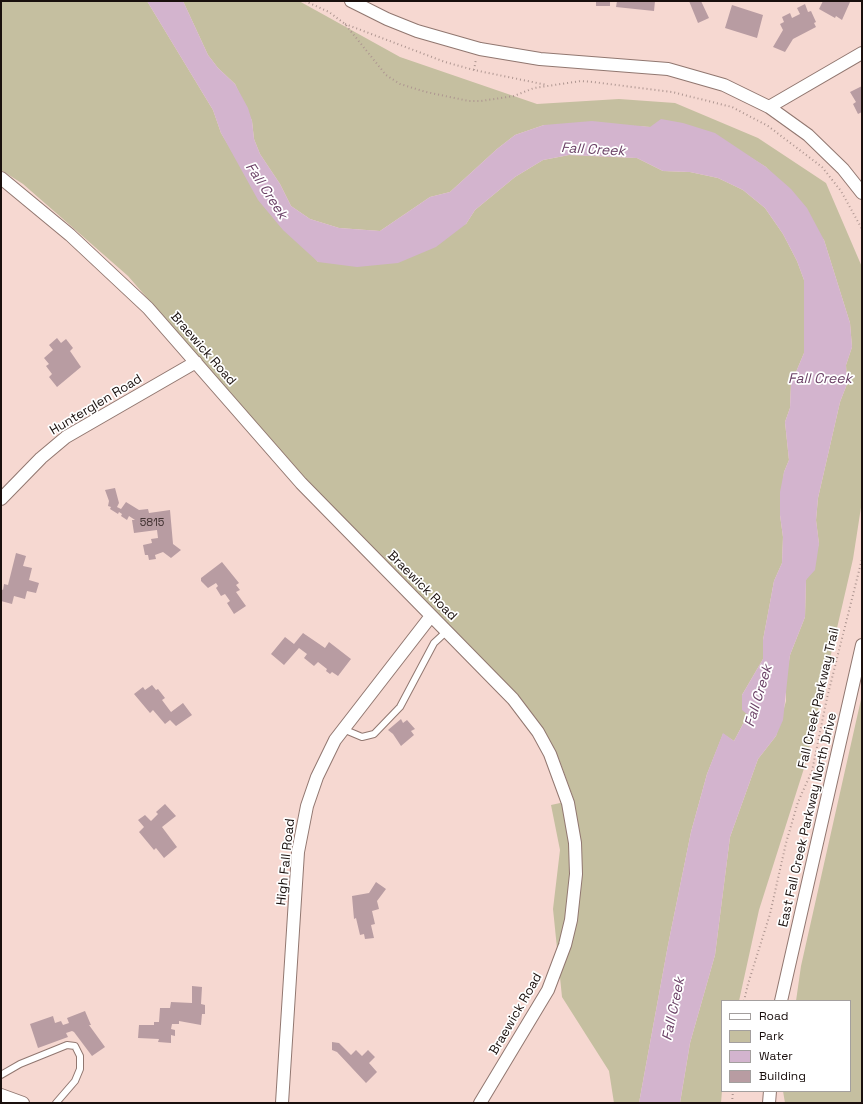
<!DOCTYPE html>
<html>
<head>
<meta charset="utf-8">
<style>
  body { margin:0 }
  #map { position:relative; width:863px; height:1104px; overflow:hidden; background:#f6d8d1; font-family:"Space Grotesk",sans-serif }
  canvas { display:block }
  .frame { position:absolute; inset:0; border:2px solid #190f0d; pointer-events:none }
  .legend { position:absolute; left:721px; top:1000px; width:130px; height:92px; box-sizing:border-box; background:#fff; border:1px solid #a39f9e; margin:0; padding:5px 7px; list-style:none; font-size:12px; color:#190f0d }
  .legend li { display:flex; align-items:center; gap:8px; height:20px }
  .legend b { width:20px; border:1px solid #a39f9e }
</style>
</head>
<body>
<div id="map">
<canvas width="863" height="1104"></canvas>
<div class="frame"></div>
<ul class="legend">
<li><b style="height:5px;background:#fff"></b>Road</li>
<li><b style="height:11px;background:#c5bfa0"></b>Park</li>
<li><b style="height:11px;background:#d3b4ce"></b>Water</li>
<li><b style="height:11px;background:#b89ca2"></b>Building</li>
</ul>
</div>
<script>
const ctx = document.querySelector('canvas').getContext('2d');
ctx.lineJoin = 'round';
function fill(path, color) { ctx.fillStyle = color; ctx.fill(path, 'evenodd'); }
const shape = rows => new Path2D(rows.map(r => 'M' + r).join(''));
function strokePath(path, color, width, dash) { ctx.strokeStyle = color; ctx.lineWidth = width; ctx.lineCap = dash ? 'butt' : 'round'; ctx.setLineDash(dash || []); ctx.stroke(path); }
function write(font, color, halo, rows, align = 'center') {
  ctx.font = font + ' "Space Grotesk",sans-serif'; ctx.lineWidth = 3.5; ctx.setLineDash([]); ctx.textBaseline = 'middle'; ctx.strokeStyle = halo; ctx.fillStyle = color; for (const [text, x, y, turn = 0] of rows) {
    ctx.save(); ctx.translate(x, y); ctx.rotate((+turn || 0) * Math.PI / 180); ctx.textAlign = isNaN(turn) ? turn : align; if (halo) ctx.strokeText(text, 0, 0); ctx.fillText(text, 0, 0); ctx.restore();
  }
}
fill(shape([
  [1,1,147,1,213,110,221,133,239,163,318,262,466,224,475,210,515,177,543,160,569,155,637,158,663,171,690,172,718,178,743,190,765,208,783,234,797,261,804,280,804,353,791,384,790,408,785,422,789,460,784,472,780,515,783,537,782,563,774,581,769,608,763,640,763,659,742,695,749,718,743,724,734,741,723,734,707,774,691,832,668,945,639,1103,614,1103,609,1071,562,997,553,909,560,850,551,805,574,800,559,759,535,717,287,459,128,276,23,184,1,170],
  [183,1,299,1,400,57,537,104,619,99,675,103,758,138,826,183,862,267,862,501,853,559,806,762,759,910,739,1001,722,1001,722,1091,721,1103,680,1103,690,1043,715,955,730,837,758,759,776,736,786,701,786,679,790,655,805,617,806,580,819,544,816,520,818,498,840,402,847,384,846,365,852,347,850,323,824,240,766,167,743,153,650,127,636,126,544,125,515,135,497,149,450,192,430,197,380,231,339,228,310,219,291,206,280,184,260,154,254,139,252,121,235,84,218,68,208,55],
  [862,695,862,1103,785,1103,783,1091,850,1091,850,1001,796,1001,801,966]
]), '#c5bfa0');
fill(shape([
  [147,1,183,1,208,55,218,68,235,84,248,108,252,121,254,139,260,154,280,184,291,206,310,219,339,228,380,231,430,197,450,192,497,149,515,135,544,125,592,121,650,127,661,119,683,123,715,133,766,167,791,189,807,208,824,240,850,323,852,347,846,365,847,384,840,402,818,498,816,520,819,544,815,570,806,580,805,617,790,655,783,720,776,736,758,759,730,837,715,955,690,1043,680,1103,639,1103,668,945,691,832,707,774,723,733,734,741,743,724,749,718,748,715,742,710,742,695,763,659,763,640,769,608,774,581,782,563,783,537,780,515,780,492,784,472,789,460,785,422,790,408,791,384,804,353,804,280,797,261,783,234,765,208,743,190,718,178,690,172,663,171,637,158,569,155,543,160,515,177,475,210,466,224,436,247,398,263,357,267,318,262,283,230,258,200,221,133,213,110]
]), '#d3b4ce');
fill(shape([
  [596,1,610,1,610,6,596,6],
  [617,1,655,1,654,11,616,7],
  [689,1,701,1,709,18,698,23],
  [823,1,847,1,850,2,842,20,836,16,835,18,819,9],
  [805,4,808,12,811,11,816,22,814,23,816,27,793,39,785,52,773,47,783,30,780,24,784,22,782,17,790,13,792,18,800,14,797,8],
  [732,5,763,15,757,38,725,28],
  [862,86,862,112,858,114,853,104,856,102,850,92],
  [57,338,61,343,66,339,73,348,70,351,81,367,57,387,49,377,52,374,46,366,49,364,44,358,53,350,49,345],
  [115,488,119,503,117,507,121,509,126,502,139,510,148,509,149,513,170,510,173,544,181,550,171,558,163,552,155,555,156,559,149,560,148,555,145,555,143,545,152,543,151,539,158,538,157,530,134,533,132,520,135,520,129,516,127,520,121,516,122,514,119,512,118,514,110,509,111,507,108,506,109,501,105,490],
  [16,553,26,556,23,566,32,568,29,580,39,583,36,593,27,591,25,599,14,596,12,604,1,601,1,589,3,590,4,584,8,585],
  [222,562,239,583,236,585,240,590,236,592,246,606,234,614,227,603,230,601,225,594,221,596,216,588,218,586,216,583,208,588,201,581,201,578],
  [303,633,325,648,329,642,351,659,338,676,332,672,330,674,326,671,327,669,318,662,314,666,304,658,307,654,299,648,284,665,271,654,285,637,294,644],
  [152,685,156,690,158,689,165,698,162,700,171,712,183,703,192,715,176,726,170,720,165,724,153,710,150,713,134,694,143,687,145,690],
  [401,719,403,723,407,720,415,729,411,731,414,735,401,746,393,734,388,730],
  [165,804,176,816,162,827,177,847,164,858,156,848,154,850,139,832,144,827,138,820,145,815,151,821,158,814,156,812],
  [376,882,386,889,377,901,379,909,372,911,375,924,371,925,374,938,365,939,364,934,360,935,356,918,354,919,352,896,369,893],
  [192,986,202,987,201,1004,205,1005,205,1014,202,1014,201,1025,179,1021,179,1024,172,1024,171,1029,175,1030,175,1036,171,1035,171,1043,158,1042,159,1039,138,1038,139,1025,154,1025,154,1022,159,1022,160,1008,170,1008,171,1002,192,1003],
  [85,1011,91,1025,89,1025,105,1047,92,1056,74,1032,72,1031,66,1033,68,1037,38,1048,30,1024,53,1016,55,1023,61,1021,63,1025,69,1023,67,1018],
  [332,1042,339,1043,351,1055,356,1050,362,1056,368,1050,375,1057,369,1063,377,1072,366,1083,337,1052,332,1050]
]), '#b89ca2');
const service = shape([
  [343,729,362,737,374,734,400,707,434,643,447,631],
  [1,1075,20,1064,67,1045,75,1046,80,1056,80,1069,75,1081,56,1103]
]);
const minor = shape([
  [351,1,387,19,417,31,480,49,540,59,668,69,724,85,769,107,808,135,843,169,862,193],
  [769,107,862,53],
  [1,178,70,235,148,308,301,483,513,699,538,732,550,754,568,803,575,843,576,874,571,920,565,945,548,990,480,1103],
  [1,499,41,458,66,437,196,362],
  [781,1001,862,645],
  [1,1095,23,1103],
  [282,1103,298,852,307,806,317,777,335,740,431,616],
  [769,1103,770,1091]
]);
strokePath(service, '#917770', 8);
strokePath(minor, '#917770', 14);
strokePath(shape([
  [305,1,329,12,345,24,386,75,400,84,426,92,469,101,481,101,514,96,534,88,581,81,593,82,672,92,732,107,768,126,822,167,841,191,862,229],
  [345,24,445,62,474,70,547,85],
  [474,70,476,59],
  [744,1001,748,984,770,914,786,843,798,802,812,771,827,698,862,559],
  [732,1103,733,1091]
]), '#ad9590', 2, [1, 3]);
strokePath(service, '#fff', 6);
strokePath(minor, '#fff', 12);
write('11px', '#413232', null, [
  ["5815",152,523]
]);
write('13px', '#190f0d', '#fff', [
  ["Braewick Road",203,349,49],
  ["Hunterglen Road",96,405,-31],
  ["Braewick Road",422,586,45],
  ["Fall Creek Parkway Trail",819,698,-77],
  ["East Fall Creek Parkway North Drive",808,820,-77],
  ["High Fall Road",286,862,-84],
  ["Braewick Road",516,1014,-60]
]);
write('italic 14px', '#6b4166', '#fff', [
  ["Fall Creek",593,150,3],
  ["Fall Creek",266,191,57],
  ["Fall Creek",820,379],
  ["Fall Creek",759,696,-73],
  ["Fall Creek",674,1009,-78]
]);
</script>
</body>
</html>
